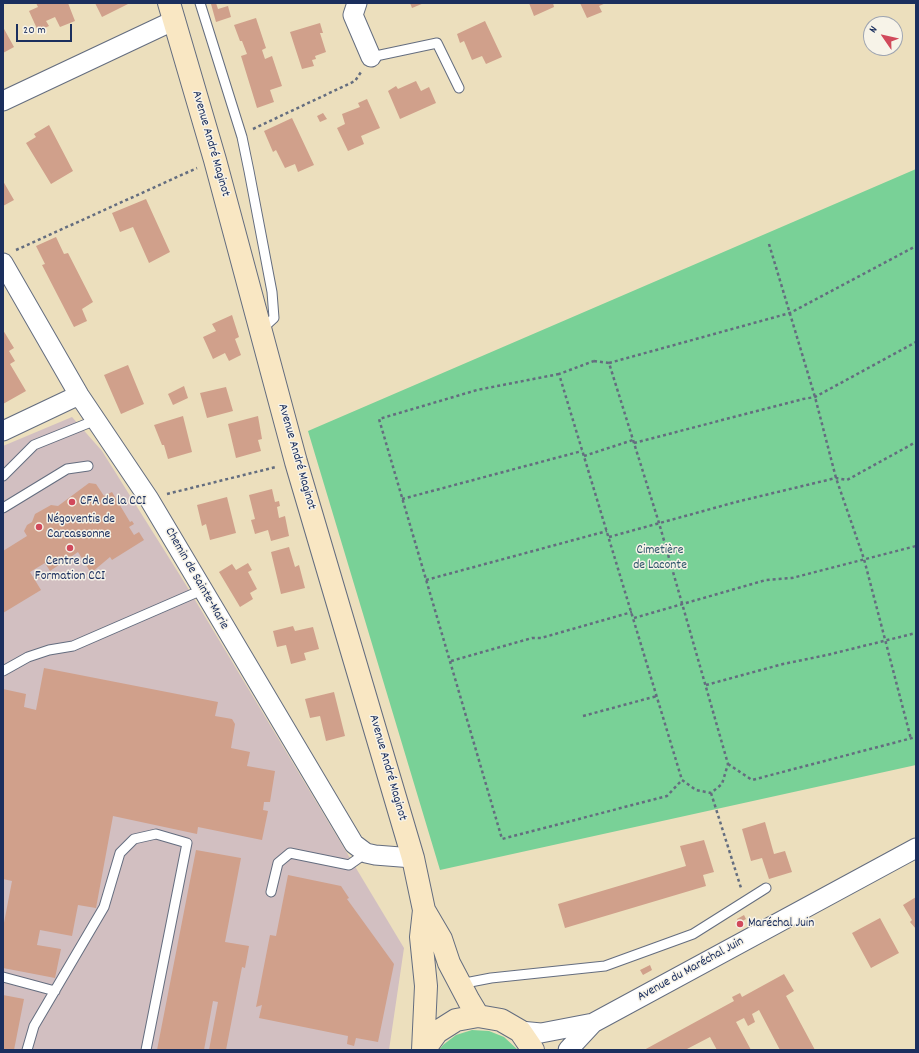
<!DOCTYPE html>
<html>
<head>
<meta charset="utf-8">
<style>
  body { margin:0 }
  #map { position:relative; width:919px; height:1053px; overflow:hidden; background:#ecdfbd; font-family:Dekko,sans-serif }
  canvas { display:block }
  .frame { position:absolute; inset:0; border:4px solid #1b2f5e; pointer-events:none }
  .north { position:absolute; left:863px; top:16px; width:40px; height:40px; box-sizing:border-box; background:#f7f3e8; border:1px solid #9fa5b1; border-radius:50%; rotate:304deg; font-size:11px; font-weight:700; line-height:16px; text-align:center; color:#1b2f5e }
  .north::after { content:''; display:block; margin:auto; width:14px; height:18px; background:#d1495b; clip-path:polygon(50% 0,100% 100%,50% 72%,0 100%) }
  .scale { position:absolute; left:16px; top:24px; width:56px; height:18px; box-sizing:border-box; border:2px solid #1b2f5e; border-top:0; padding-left:5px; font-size:12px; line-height:14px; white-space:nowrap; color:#1b2f5e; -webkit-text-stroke:3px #f7f3e8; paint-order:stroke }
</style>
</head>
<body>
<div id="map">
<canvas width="919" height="1053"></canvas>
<div class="frame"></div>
<div class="north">N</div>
<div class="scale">20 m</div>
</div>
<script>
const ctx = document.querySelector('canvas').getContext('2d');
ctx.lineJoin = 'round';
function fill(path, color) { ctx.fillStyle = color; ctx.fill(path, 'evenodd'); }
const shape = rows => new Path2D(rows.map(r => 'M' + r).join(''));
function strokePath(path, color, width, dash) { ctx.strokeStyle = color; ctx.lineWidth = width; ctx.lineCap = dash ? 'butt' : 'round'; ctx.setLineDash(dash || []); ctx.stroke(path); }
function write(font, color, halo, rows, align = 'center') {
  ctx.font = font + ' Dekko,sans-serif'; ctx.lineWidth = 3; ctx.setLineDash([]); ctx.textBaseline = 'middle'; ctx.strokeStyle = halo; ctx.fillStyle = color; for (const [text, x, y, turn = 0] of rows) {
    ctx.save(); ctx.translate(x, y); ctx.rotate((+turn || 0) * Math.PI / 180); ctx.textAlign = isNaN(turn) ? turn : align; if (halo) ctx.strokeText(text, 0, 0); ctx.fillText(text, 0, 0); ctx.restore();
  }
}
fill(shape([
  [72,417,102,451,186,585,404,948,389,1050,3,1050,3,446]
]), '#d2bfc1');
fill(shape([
  [916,169,916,765,440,870,308,431],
  [472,1030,489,1031,504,1037,518,1050,439,1050,443,1045,456,1035]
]), '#79d197');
fill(shape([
  [36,3,68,3,75,21,60,27,55,17,46,21,49,26,38,31,29,11,38,7],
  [95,3,130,3,102,17],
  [216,3,218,9,228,6,231,17,216,22,211,4],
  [410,3,424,3,412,8],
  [529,3,553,3,554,7,534,16],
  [580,3,606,3,599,6,602,12,587,18],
  [256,18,266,48,262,50,265,59,272,56,282,86,270,90,274,102,257,108,241,56,247,54,242,41,240,41,234,25],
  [485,21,502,57,486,64,482,56,472,60,464,41,460,43,457,34],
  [320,23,323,33,320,33,326,52,315,56,316,59,312,60,314,66,302,69,290,32],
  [3,27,14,47,3,53],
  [416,81,421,91,429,87,436,103,400,119,388,91,396,86,398,89],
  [367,99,380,128,361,136,364,144,348,151,337,128,345,124,342,114,360,107,358,103],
  [323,113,327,119,320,122,317,116],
  [292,118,314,165,298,172,295,164,285,168,276,150,273,152,264,131],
  [49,125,73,171,51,184,26,143,36,137,34,134],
  [3,181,14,200,3,206],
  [146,199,170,252,149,263,133,227,120,232,112,213],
  [56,237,64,254,68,253,93,302,82,309,87,321,74,327,42,265,45,264,36,246],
  [232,315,239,337,235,339,241,355,229,361,225,353,213,359,203,337,216,331,212,324],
  [3,330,14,348,9,351,15,361,10,364,26,391,3,404],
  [128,365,144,404,121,414,104,375],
  [184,386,188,398,173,405,168,394],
  [226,387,233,411,207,418,200,393],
  [183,416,192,452,168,459,164,445,162,445,154,425],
  [258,416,262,439,258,440,261,451,236,458,228,424],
  [89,483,96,484,104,496,112,492,130,522,132,521,134,524,129,527,134,535,139,532,144,540,112,560,110,557,91,573,78,552,50,571,45,563,30,572,41,590,3,613,3,551,27,536,24,531,27,525,32,522,35,514,51,505,58,506],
  [272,489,275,502,279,501,280,506,277,507,279,518,285,516,289,536,271,541,268,530,255,534,251,520,255,519,249,495],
  [227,497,236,533,210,540,206,524,202,526,197,505],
  [289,547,295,567,299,565,305,588,281,594,271,552],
  [248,563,252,570,248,572,257,589,250,593,253,599,240,607,219,572,232,564,236,570],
  [293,626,295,631,313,627,319,649,304,653,306,660,291,664,286,645,277,647,273,631],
  [44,668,218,702,215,716,232,719,235,724,231,748,250,752,247,766,275,771,270,802,264,802,263,810,268,811,262,840,198,827,197,834,113,816,96,908,78,905,72,936,40,930,37,945,61,949,55,978,3,968,3,928,12,881,3,879,3,689,26,694,24,707,36,710],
  [334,692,345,736,326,741,320,716,310,718,305,699],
  [765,822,774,854,785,851,792,872,769,879,762,858,751,861,742,829],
  [704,840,714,872,703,875,706,886,565,928,558,904,686,866,680,846],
  [196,850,241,858,225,942,249,946,245,968,242,967,226,1050,209,1050,218,1002,213,1001,204,1050,157,1050],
  [288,875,341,886,349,898,347,899,394,964,378,1042,356,1038,354,1046,347,1044,348,1036,259,1018,262,1005,256,1007,270,935,276,936],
  [916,897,916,929,910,922,912,920,903,905],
  [744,915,746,919,739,923,737,919],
  [880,918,899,953,871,968,852,933],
  [650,965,652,970,643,975,640,970],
  [784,974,794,991,786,996,815,1050,780,1050,759,1010,752,1014,755,1022,748,1026,744,1018,736,1022,751,1050,717,1050,710,1037,687,1049,688,1050,644,1050,734,1001,732,997,740,993,742,997],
  [3,995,24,999,14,1050,3,1050]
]), '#d0a08b');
const lane = shape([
  [200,3,242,137,249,171,272,292,274,318,262,329],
  [371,57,437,43,459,88],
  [3,476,34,445,96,420],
  [3,508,67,469,88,466],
  [3,671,28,657,49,650,73,646,202,590],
  [271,892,278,863,290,853,349,865,366,853],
  [3,977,55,991],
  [460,984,491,978,605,966,693,934,766,888],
  [27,1050,34,1026,104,907,120,853,134,839,156,834,187,843,146,1050]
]);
const street = shape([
  [357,3,353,15,371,57],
  [3,101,175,20],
  [3,263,79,395,149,499,354,844,366,853,375,855,413,858],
  [3,431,79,395],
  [520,1031,541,1033,593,1023,916,848],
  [568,1050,593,1023]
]);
const secondary = shape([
  [169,3,215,160,296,462,413,858,424,910,421,937,426,986,423,1050],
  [424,910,441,939,449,963,469,1001,478,1016],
  [424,1050,437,1032,456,1020,478,1016,501,1020,520,1031,533,1050]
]);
strokePath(lane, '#646d7f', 11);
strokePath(street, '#646d7f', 21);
strokePath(secondary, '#646d7f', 24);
strokePath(shape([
  [253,129,355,81,361,72],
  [769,244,815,397,836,478,864,559,911,739],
  [16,250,197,168],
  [594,361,609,363,659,523,728,764,722,784,711,793,696,790,682,780,559,374,594,361],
  [609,363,790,313,916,246],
  [559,374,477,390,379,419,502,839,667,796,682,780],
  [634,443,803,399,815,397,916,342],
  [584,456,633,440],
  [167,494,276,467],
  [402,499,582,451],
  [609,537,736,502,836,478,847,480,916,442],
  [426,580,607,531],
  [634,618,766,580,792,578,916,546],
  [451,661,532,638,541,638,632,612],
  [706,685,783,664,827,655,916,633],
  [583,716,657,696],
  [728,764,752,780,916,737],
  [711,793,741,888]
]), '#646d7f', 2.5, [3, 3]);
strokePath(lane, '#fff', 9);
strokePath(street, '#fff', 19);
strokePath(secondary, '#f9e7c3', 22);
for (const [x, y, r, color] of [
  [72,502,4,"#d1495b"],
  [39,527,4,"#d1495b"],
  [70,548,4,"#d1495b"],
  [740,924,4,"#d1495b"]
]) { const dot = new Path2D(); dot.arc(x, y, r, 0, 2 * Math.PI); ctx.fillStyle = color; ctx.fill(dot); strokePath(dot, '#f7f3e8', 1.5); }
write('13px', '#1b2f5e', '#f7f3e8', [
  ["Avenue André Maginot",210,144,74],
  ["Avenue André Maginot",296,457,74],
  ["Chemin de Sainte-Marie",196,579,60],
  ["Avenue André Maginot",387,768,74],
  ["Avenue du Maréchal Juin",691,970,-29]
]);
write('13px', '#1b2f5e', '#f7f3e8', [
  ["CFA de la CCI",80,502],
  ["Négoventis de",47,520],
  ["Carcassonne",47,535],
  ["Centre de",70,562,"center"],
  ["Formation CCI",70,577,"center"],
  ["Maréchal Juin",748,924]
], 'left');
write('13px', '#32586c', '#f7f3e8', [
  ["Cimetière",660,551],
  ["de Laconte",660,566]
]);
</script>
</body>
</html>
